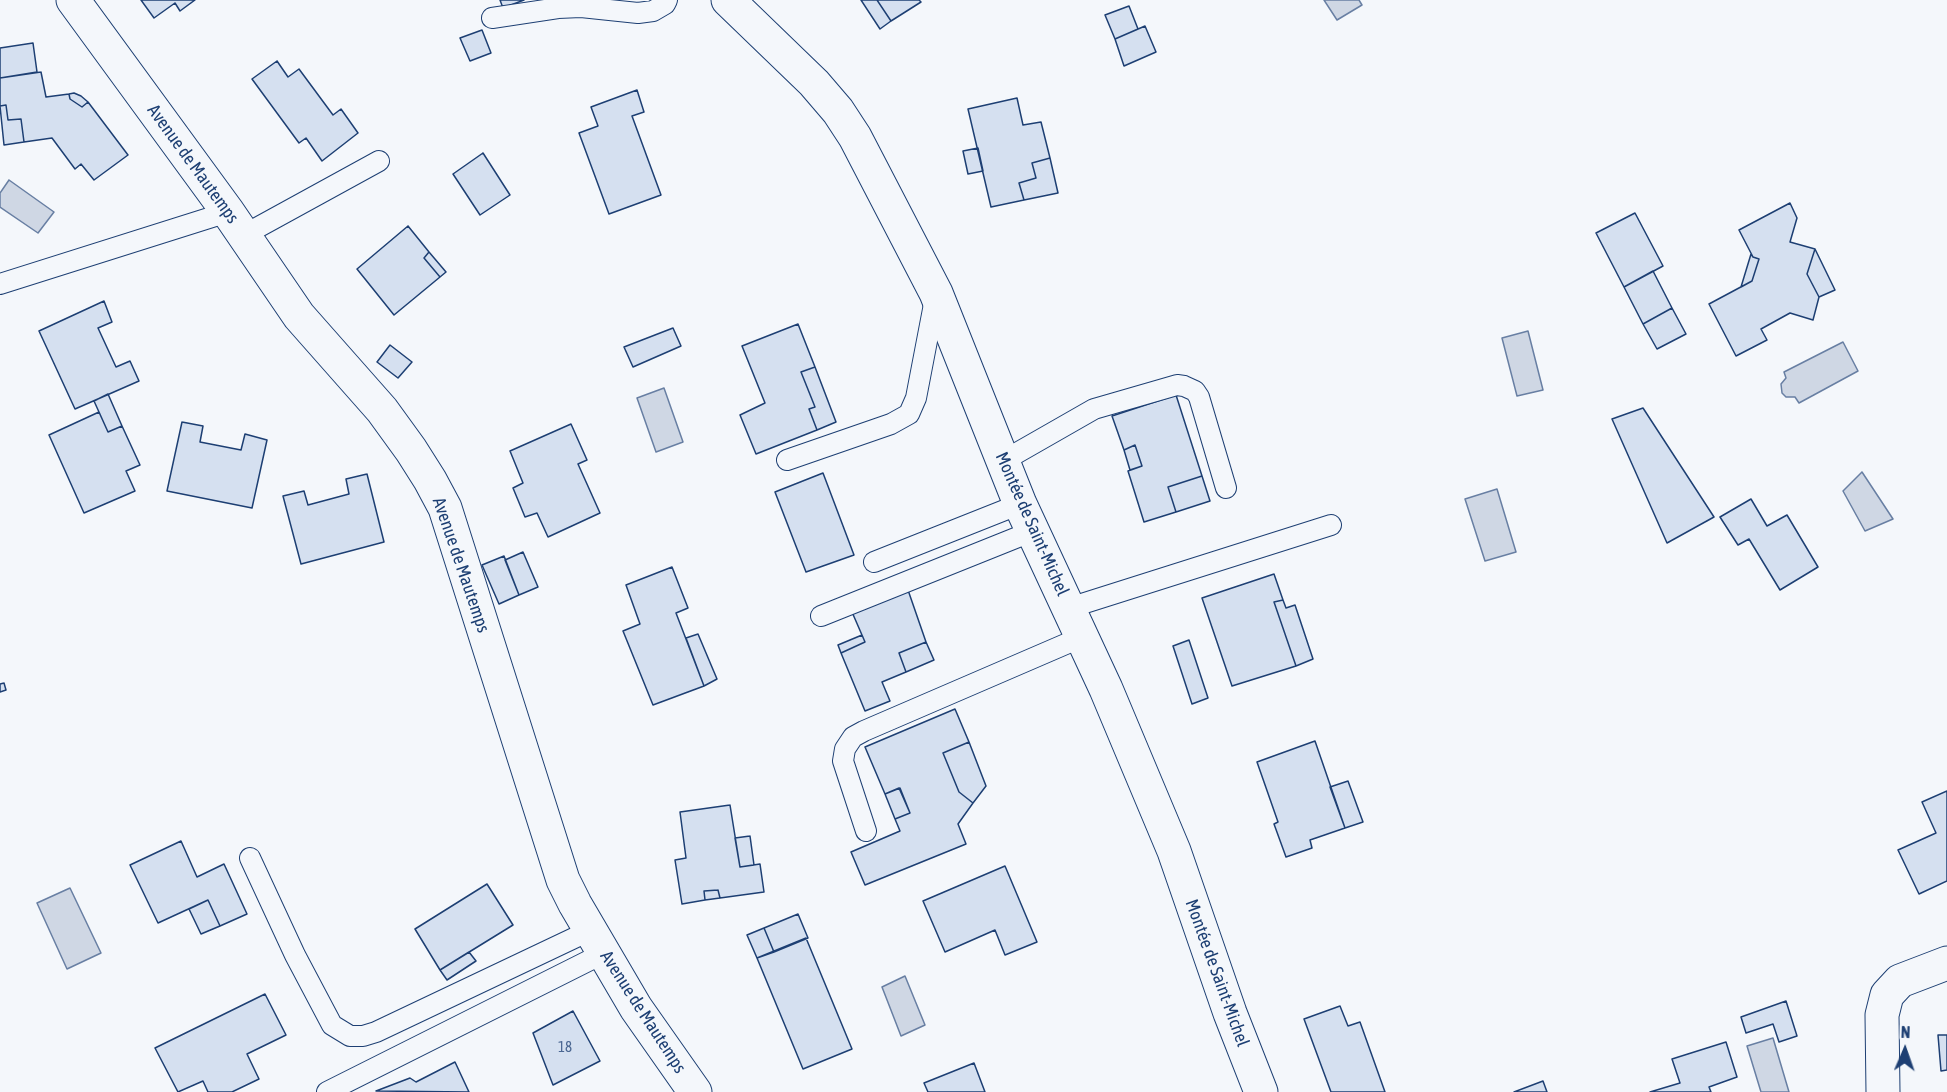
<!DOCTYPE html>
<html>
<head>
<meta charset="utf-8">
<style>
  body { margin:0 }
  #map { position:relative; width:1947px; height:1092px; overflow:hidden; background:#f4f7fb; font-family:"Asap Condensed",sans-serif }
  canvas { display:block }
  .north { position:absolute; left:1875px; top:1020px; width:60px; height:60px; -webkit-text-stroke:4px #f4f7fb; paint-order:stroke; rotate:2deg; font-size:16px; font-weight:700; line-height:24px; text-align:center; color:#1d3f73 }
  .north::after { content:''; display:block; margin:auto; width:21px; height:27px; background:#1d3f73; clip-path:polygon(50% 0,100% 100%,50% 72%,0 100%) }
</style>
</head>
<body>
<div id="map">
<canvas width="1947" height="1092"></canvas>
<div class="north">N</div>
</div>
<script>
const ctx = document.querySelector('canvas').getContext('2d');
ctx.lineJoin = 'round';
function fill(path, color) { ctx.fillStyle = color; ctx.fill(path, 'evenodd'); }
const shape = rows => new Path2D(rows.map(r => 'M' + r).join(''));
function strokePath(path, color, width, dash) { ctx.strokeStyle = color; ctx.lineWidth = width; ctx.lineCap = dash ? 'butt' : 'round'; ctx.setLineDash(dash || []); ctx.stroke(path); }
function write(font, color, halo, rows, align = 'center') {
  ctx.font = font + ' "Asap Condensed",sans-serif'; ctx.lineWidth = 4.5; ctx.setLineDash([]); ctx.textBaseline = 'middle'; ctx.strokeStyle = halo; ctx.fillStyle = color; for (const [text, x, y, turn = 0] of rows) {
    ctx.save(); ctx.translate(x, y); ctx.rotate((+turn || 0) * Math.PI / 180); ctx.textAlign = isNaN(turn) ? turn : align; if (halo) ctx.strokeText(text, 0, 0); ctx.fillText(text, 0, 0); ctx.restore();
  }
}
const water = shape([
  [1324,0,1359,0,1362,5,1337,20,1324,0],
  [9,180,54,212,38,233,0,207,0,193,9,180],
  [1528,331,1543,390,1517,396,1502,338,1528,331],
  [1843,342,1858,371,1799,403,1795,397,1786,397,1782,393,1781,384,1786,378,1784,372,1843,342],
  [664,388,683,442,656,452,637,398,664,388],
  [1862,472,1893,519,1865,531,1843,491,1862,472],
  [1497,489,1516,552,1485,561,1465,499,1497,489],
  [70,888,101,953,67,969,37,903,70,888],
  [905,976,925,1025,901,1036,882,987,905,976],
  [1773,1038,1789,1092,1761,1092,1747,1046,1773,1038]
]);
fill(water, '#cfd7e4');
strokePath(water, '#687fa3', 1.5);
const building = shape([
  [141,0,195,0,180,11,175,3,154,18,141,0],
  [500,0,524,0,503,8,500,0],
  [861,0,877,0,891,21,880,29,861,0],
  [877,0,919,0,921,2,891,21,877,0],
  [1129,6,1138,29,1115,39,1105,15,1129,6],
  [1145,26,1156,52,1124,66,1115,39,1145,26],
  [482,30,491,53,470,61,460,38,482,30],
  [33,43,37,72,0,78,0,48,33,43],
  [277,61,288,77,299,69,333,115,341,109,358,133,322,161,306,138,299,143,252,79,277,61],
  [41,72,46,97,69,94,70,99,82,107,88,102,128,155,94,180,81,164,75,169,52,138,24,142,21,119,8,120,6,105,0,106,0,78,41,72],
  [637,90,644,112,632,116,661,195,609,214,579,133,598,126,591,107,637,90],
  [74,93,81,96,88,102,82,107,70,99,69,94,74,93],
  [1017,98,1023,125,1041,122,1050,158,1032,163,1036,178,1019,183,1024,200,991,207,968,109,1017,98],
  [6,105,8,120,21,119,24,142,4,145,0,106,6,105],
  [978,148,983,171,968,174,963,151,978,148],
  [483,153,510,195,480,215,453,174,483,153],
  [1050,158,1058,193,1024,200,1019,183,1036,178,1032,163,1050,158],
  [1790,203,1797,218,1790,242,1815,249,1807,274,1819,297,1813,320,1790,313,1761,329,1767,340,1736,356,1709,304,1752,281,1759,259,1753,257,1739,230,1790,203],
  [1635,213,1663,266,1624,287,1596,233,1635,213],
  [408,226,429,252,424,258,440,277,394,315,357,269,408,226],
  [1815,249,1835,290,1819,297,1807,274,1815,249],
  [429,252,446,272,440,277,424,258,429,252],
  [1751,254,1753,257,1759,259,1752,281,1741,287,1751,254],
  [1653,271,1672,308,1643,324,1624,287,1653,271],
  [104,301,112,322,98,328,116,367,130,361,139,381,75,409,39,331,104,301],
  [1672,308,1686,334,1657,349,1643,324,1672,308],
  [798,324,815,367,801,372,815,407,809,409,817,430,756,454,740,415,765,403,742,346,798,324],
  [673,328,681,346,633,367,624,347,673,328],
  [390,345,412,362,398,378,377,362,390,345],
  [815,367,836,422,817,430,809,409,815,407,801,372,815,367],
  [108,394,122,426,108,432,94,401,108,394],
  [1176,395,1202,476,1168,487,1176,512,1144,522,1128,471,1142,466,1135,445,1124,450,1112,416,1176,395],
  [1643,408,1714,517,1667,543,1612,419,1643,408],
  [99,412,108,432,122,426,140,465,126,471,135,491,84,513,49,435,99,412],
  [182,422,203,426,200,442,241,450,245,434,267,440,252,508,167,491,182,422],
  [571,424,587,460,578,464,600,513,548,537,537,513,525,517,513,488,523,483,510,451,571,424],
  [1135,445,1142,466,1130,470,1124,450,1135,445],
  [823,473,854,555,806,572,775,492,823,473],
  [367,474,384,542,301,564,283,496,304,491,308,505,349,494,346,479,367,474],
  [1202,476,1210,501,1176,512,1168,487,1202,476],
  [1751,499,1767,526,1787,515,1818,567,1780,590,1749,539,1738,545,1720,517,1751,499],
  [523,552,538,587,519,595,505,560,523,552],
  [504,556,519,595,499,604,482,565,504,556],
  [672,567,688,608,676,613,704,686,653,705,623,631,640,624,626,585,672,567],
  [1274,574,1283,600,1274,602,1296,666,1232,686,1202,598,1274,574],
  [908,590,926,642,899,653,906,672,882,682,890,701,865,711,841,653,865,642,852,612,908,590],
  [1283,600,1286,608,1295,605,1313,659,1296,666,1274,602,1283,600],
  [698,634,717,679,704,686,686,638,698,634],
  [862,635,865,642,841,653,838,645,862,635],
  [1189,640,1208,698,1192,704,1173,646,1189,640],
  [926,642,934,660,906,672,899,653,926,642],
  [4,683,6,690,0,692,0,684,4,683],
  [955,709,969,742,943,753,959,792,973,803,958,824,966,844,865,885,851,852,900,831,895,819,910,813,900,788,885,794,865,747,955,709],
  [1315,741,1345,828,1310,840,1312,848,1286,857,1274,824,1278,822,1257,762,1315,741],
  [969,742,986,786,973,803,959,792,943,753,969,742],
  [1348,781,1363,822,1345,828,1330,787,1348,781],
  [899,788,910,813,895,819,885,794,899,788],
  [1947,791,1947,881,1919,894,1898,850,1936,833,1922,802,1947,791],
  [730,805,740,867,760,864,764,892,720,898,718,890,704,891,705,900,682,904,675,860,686,858,680,812,730,805],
  [750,836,754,865,740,867,735,838,750,836],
  [181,841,197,877,224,864,247,914,220,926,208,900,158,923,130,865,181,841],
  [1005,866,1037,942,1005,955,995,930,945,952,923,901,1005,866],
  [487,884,513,925,440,970,415,929,487,884],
  [718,890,720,898,705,900,704,891,718,890],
  [208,900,220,926,201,934,189,909,208,900],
  [798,914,808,938,774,952,764,928,798,914],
  [764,928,774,952,757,958,747,935,764,928],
  [806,938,852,1049,803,1069,757,958,806,938],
  [469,952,476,961,447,980,440,970,469,952],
  [265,994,286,1035,247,1054,259,1079,232,1092,208,1092,203,1081,178,1092,155,1048,265,994],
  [1786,1001,1797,1036,1779,1042,1773,1024,1746,1033,1741,1017,1786,1001],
  [1340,1006,1348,1026,1360,1022,1385,1092,1331,1092,1304,1019,1340,1006],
  [573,1011,600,1061,553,1085,533,1033,573,1011],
  [1938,1035,1947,1035,1947,1070,1941,1071,1938,1035],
  [1726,1042,1737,1077,1709,1087,1711,1092,1650,1092,1680,1083,1672,1059,1726,1042],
  [455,1062,469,1092,376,1091,410,1078,416,1082,455,1062],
  [974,1063,985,1092,928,1092,924,1083,974,1063],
  [1543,1081,1547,1092,1514,1092,1543,1081]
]);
fill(building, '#d5e0f0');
strokePath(building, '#1d3f73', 1.5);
const lane = shape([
  [492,18,558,8,581,7,638,13,653,11,665,4,667,0],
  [244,235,379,161],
  [0,284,228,212],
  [787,460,891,424,909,414,916,398,935,299],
  [1003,461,1094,409,1177,385,1184,386,1195,391,1199,397,1226,488],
  [874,562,1020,504],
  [1069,608,1331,525],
  [821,616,1033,531],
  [866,831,843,761,845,749,853,737,864,731,1082,637],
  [250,858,295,955,332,1025,350,1036,363,1036,376,1032,591,930],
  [327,1092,604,953]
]);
const street = shape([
  [73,0,228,212,299,316,382,410,411,450,430,480,445,508,563,880,575,904,636,1008,695,1092],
  [728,0,814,83,838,111,855,137,936,293,1020,504,1106,689,1174,851,1230,1013,1261,1092],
  [1883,1092,1882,1015,1887,995,1900,981,1947,963]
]);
strokePath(lane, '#1d3f73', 22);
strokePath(street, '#1d3f73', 35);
strokePath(lane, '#f4f7fb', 20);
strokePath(street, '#f4f7fb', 33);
write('15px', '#4b6792', null, [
  ["18",565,1047]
]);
write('18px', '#1d3f73', '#f4f7fb', [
  ["Avenue de Mautemps",193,164,54],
  ["Montée de Saint-Michel",1032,524,66],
  ["Avenue de Mautemps",461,565,71],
  ["Montée de Saint-Michel",1217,973,70],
  ["Avenue de Mautemps",643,1012,57]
]);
</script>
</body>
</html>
